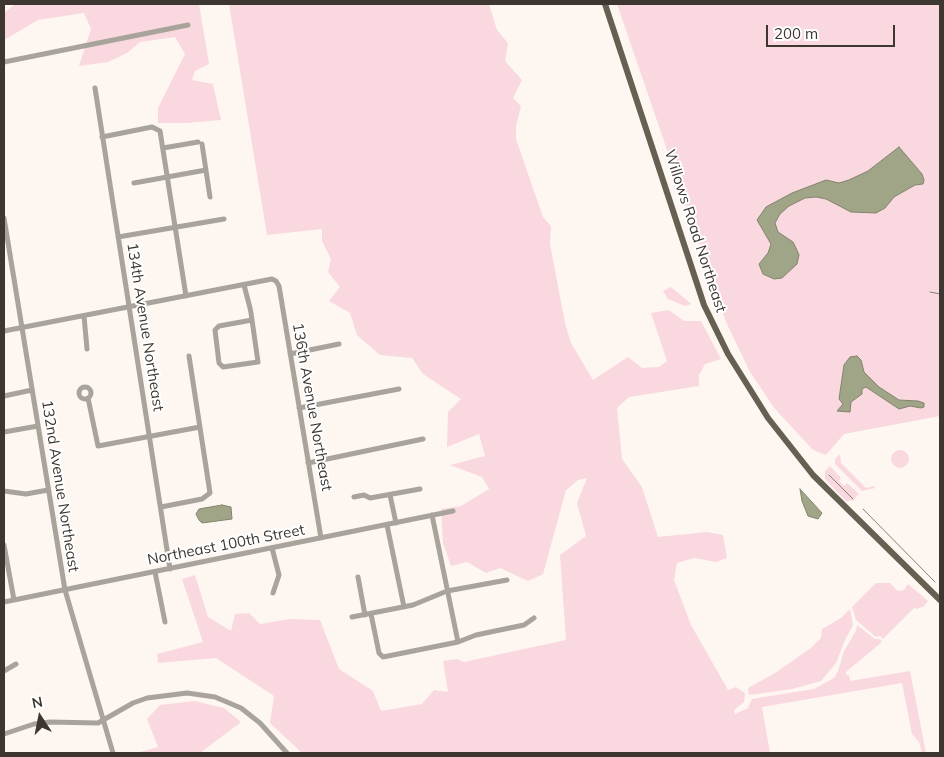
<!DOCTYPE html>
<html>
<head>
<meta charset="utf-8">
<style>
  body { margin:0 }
  #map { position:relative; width:944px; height:757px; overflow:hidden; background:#fef6f1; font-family:Mulish,sans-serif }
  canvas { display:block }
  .frame { position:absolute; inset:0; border:5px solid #3e3731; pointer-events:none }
  .north { position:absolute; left:15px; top:692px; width:50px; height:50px; -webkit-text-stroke:4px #fff; paint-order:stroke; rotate:349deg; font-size:14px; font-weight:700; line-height:20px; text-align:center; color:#3e3731 }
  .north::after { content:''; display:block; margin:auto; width:18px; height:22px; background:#3e3731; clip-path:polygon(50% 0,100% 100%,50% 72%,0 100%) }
  .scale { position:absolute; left:766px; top:25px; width:129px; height:22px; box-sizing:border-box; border:2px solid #3e3731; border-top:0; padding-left:6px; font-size:15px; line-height:18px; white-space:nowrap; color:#3e3731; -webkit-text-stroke:4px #fff; paint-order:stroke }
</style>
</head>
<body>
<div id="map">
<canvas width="944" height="757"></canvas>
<div class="frame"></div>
<div class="north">N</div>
<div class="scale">200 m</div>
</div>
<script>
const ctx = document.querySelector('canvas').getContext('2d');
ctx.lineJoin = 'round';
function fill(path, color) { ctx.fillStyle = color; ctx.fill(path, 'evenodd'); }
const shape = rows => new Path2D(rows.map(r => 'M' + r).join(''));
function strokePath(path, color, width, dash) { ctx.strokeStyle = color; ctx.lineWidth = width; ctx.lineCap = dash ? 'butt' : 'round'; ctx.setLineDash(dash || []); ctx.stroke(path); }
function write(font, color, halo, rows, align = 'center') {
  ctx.font = font + ' Mulish,sans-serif'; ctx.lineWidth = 4; ctx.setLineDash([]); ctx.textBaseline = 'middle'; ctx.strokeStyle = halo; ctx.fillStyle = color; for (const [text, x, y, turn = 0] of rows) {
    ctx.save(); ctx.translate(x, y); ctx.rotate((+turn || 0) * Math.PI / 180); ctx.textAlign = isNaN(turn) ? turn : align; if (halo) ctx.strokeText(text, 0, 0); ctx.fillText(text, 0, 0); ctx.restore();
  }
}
fill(shape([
  [15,4,199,4,209,64,195,71,192,80,213,84,221,120,186,123,158,123,158,108,185,54,175,37,140,42,127,53,108,62,79,66,91,29,84,13,38,20,4,40,4,13],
  [229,4,489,4,497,30,508,43,505,61,522,80,513,98,521,106,516,126,516,139,543,217,551,226,550,244,565,323,571,343,593,380,628,357,642,368,659,367,667,361,651,313,669,310,684,321,701,321,721,359,705,364,699,375,699,386,629,397,617,408,622,459,642,487,658,537,707,532,723,535,727,558,716,562,694,558,677,563,674,580,691,625,728,690,736,687,745,693,744,702,734,710,735,714,748,708,752,699,814,689,834,678,838,671,844,651,856,631,857,625,875,639,880,639,882,642,846,672,846,675,849,675,850,681,910,671,926,753,922,753,919,742,912,734,902,683,762,707,770,753,302,753,270,723,274,696,216,658,158,663,157,654,203,642,182,579,195,575,208,617,231,631,235,614,249,613,260,624,290,619,320,620,339,669,373,691,381,711,422,704,434,690,448,692,443,661,457,659,464,662,566,640,560,555,586,536,577,503,587,478,578,480,566,490,543,574,528,581,500,568,486,573,467,562,451,566,443,543,441,509,461,506,489,489,482,477,450,465,485,456,479,434,447,447,448,412,461,399,423,374,412,358,380,355,357,335,350,313,329,301,340,287,328,272,331,259,322,241,322,229,267,235],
  [617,4,940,4,940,416,844,434,826,455,813,450,775,409,750,372,726,322],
  [671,287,689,302,691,304,685,306,668,299,663,291],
  '891 459a9 9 0 1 1 18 0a9 9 0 1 1-18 0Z',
  [840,454,841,463,866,488,874,486,875,488,862,491,835,464,835,459],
  [830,466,841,478,839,481,844,486,847,483,859,494,852,501,846,501,825,479,825,471],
  [876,583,890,583,898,591,904,590,908,584,928,601,924,606,917,609,914,608,883,639,880,636,876,637,856,620,852,607],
  [850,609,853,625,845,640,836,663,821,681,792,689,749,695,748,688,775,673,811,648,821,638,822,629,841,618],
  [194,701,224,708,241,722,200,753,136,753,158,747,147,719,160,705]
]), '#fad8df');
const water = shape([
  [899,147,922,174,924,180,923,184,915,185,894,197,885,208,876,213,851,212,826,199,816,197,805,198,789,206,780,214,775,223,778,232,793,242,796,248,799,255,797,264,782,278,774,279,763,274,759,264,768,253,771,244,757,220,766,207,792,193,826,180,839,183,849,180,868,171,899,147],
  [857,356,861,360,864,372,879,387,899,400,918,401,924,403,924,407,921,408,910,406,899,409,866,387,862,389,862,394,851,402,850,412,837,411,843,404,839,399,844,365,850,357,857,356],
  [800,489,822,513,818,519,808,516,802,501,800,489],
  [222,505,231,507,232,519,202,523,199,520,196,514,199,509,222,505]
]);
fill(water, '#a1a587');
strokePath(water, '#83846d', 1);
strokePath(shape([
  [930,292,940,294],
  [829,475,853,499],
  [863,509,935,582]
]), '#83846d', 1);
strokePath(shape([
  [4,62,188,25],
  [95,88,170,569],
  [102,137,152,127,160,131,186,296],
  [202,144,210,197],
  [163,148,198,142],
  [134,183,206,170],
  [4,218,65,590,113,753],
  [118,237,224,219],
  [244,285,250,308,251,313,258,362,223,367,219,363,215,330,219,326,252,320],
  [84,316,87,349],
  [4,331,272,279,276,281,279,286,321,538],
  [290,354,339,344],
  '79 393a6 6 0 1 1 12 0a6 6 0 1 1-12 0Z',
  [4,396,32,390],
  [88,398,98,446,200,427],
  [299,408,399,389],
  [4,432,38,426],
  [308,463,423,439],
  [4,491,26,494,48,490],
  [390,495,396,523],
  [354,497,364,495,370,498,420,489],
  [161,507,202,499,210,493,189,356],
  [432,515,458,642],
  [387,525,404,607],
  [4,545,14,600],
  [272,548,279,575,273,593],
  [155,572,165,622],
  [358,577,365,615],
  [4,602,453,511],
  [371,614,379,653,383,657,458,642,476,635,524,625,534,618],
  [352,617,413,605,447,591,507,580],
  [4,671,16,664],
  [4,734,34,724,50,722,98,723,133,703,147,698,187,693,215,697,241,708,260,723,287,753]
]), '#a8a49c', 5);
strokePath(shape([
  [605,4,704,305,728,354,768,418,813,475,940,600]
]), '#666052', 6);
write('15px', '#3e3731', '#fff', [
  ["Willows Road Northeast",695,231,72],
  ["134th Avenue Northeast",145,327,81],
  ["136th Avenue Northeast",312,407,80],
  ["132nd Avenue Northeast",60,486,81],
  ["Northeast 100th Street",226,545,-11]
]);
</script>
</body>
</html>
